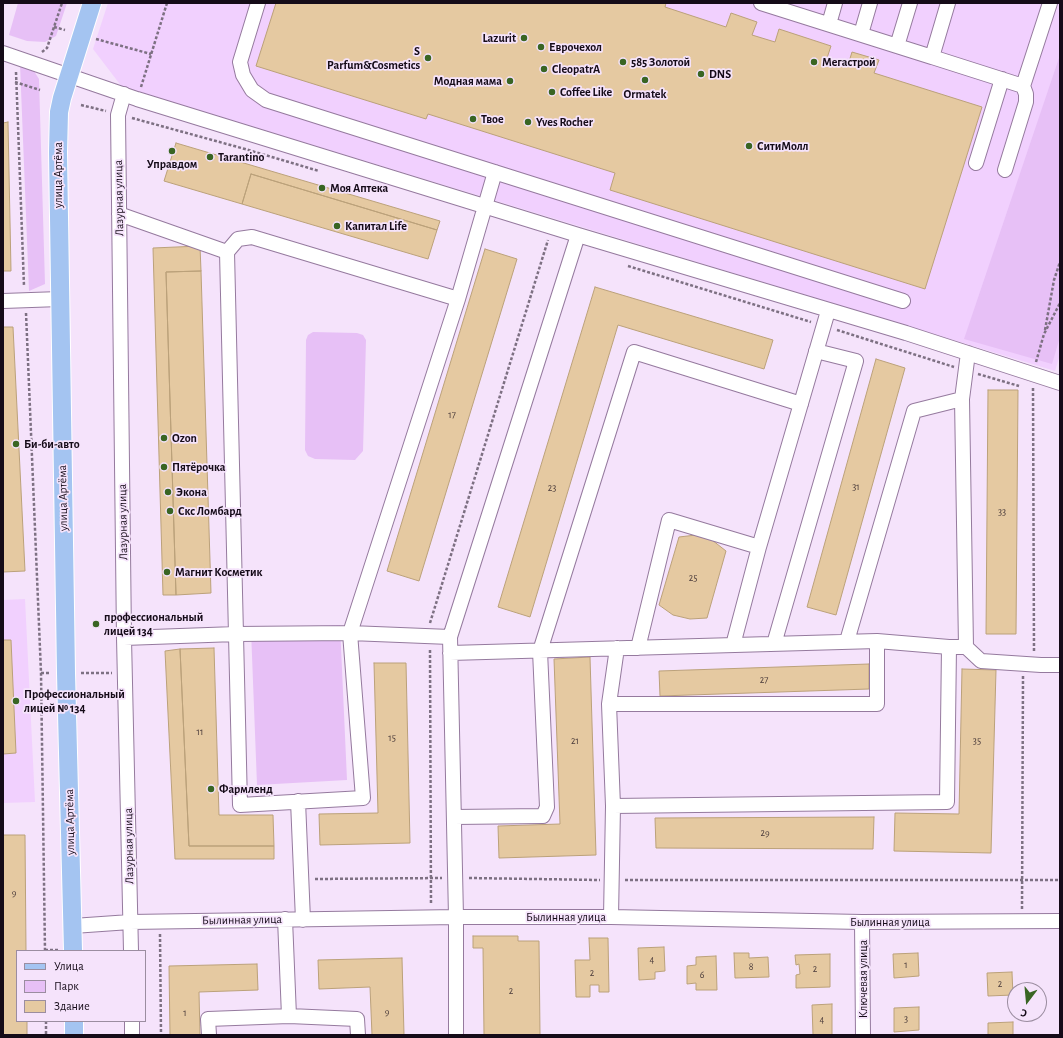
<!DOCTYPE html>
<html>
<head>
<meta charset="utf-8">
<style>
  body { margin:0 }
  #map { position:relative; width:1063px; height:1038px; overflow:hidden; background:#f5e3fb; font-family:"Alegreya Sans",sans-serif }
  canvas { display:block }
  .frame { position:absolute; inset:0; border:4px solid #150b18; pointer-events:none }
  .legend { position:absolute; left:16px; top:950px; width:130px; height:72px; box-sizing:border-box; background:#f5e3fb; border:1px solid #9b8da0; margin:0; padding:5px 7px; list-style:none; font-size:12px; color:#150b18 }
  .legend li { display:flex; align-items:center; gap:8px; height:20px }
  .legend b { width:20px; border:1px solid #9b8da0 }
  .north { position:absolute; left:1007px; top:982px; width:40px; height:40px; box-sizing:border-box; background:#f5e3fb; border:1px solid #9b8da0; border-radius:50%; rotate:196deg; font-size:11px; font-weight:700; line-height:16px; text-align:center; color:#150b18 }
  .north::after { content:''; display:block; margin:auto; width:14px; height:18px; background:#396523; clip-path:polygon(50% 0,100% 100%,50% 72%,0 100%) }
</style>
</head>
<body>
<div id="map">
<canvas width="1063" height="1038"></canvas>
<div class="frame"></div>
<ul class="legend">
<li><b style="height:5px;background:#a4c4f1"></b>Улица</li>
<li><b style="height:11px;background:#e7c0f6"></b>Парк</li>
<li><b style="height:11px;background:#e5c9a1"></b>Здание</li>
</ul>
<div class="north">С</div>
</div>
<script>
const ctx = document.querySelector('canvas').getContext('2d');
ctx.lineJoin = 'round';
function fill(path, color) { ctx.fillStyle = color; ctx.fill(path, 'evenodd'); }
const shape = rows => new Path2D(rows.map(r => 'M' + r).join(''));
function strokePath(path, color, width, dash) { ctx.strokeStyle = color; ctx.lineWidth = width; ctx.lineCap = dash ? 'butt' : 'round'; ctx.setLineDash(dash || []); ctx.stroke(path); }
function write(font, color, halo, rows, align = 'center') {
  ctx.font = font + ' "Alegreya Sans",sans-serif'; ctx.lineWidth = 3.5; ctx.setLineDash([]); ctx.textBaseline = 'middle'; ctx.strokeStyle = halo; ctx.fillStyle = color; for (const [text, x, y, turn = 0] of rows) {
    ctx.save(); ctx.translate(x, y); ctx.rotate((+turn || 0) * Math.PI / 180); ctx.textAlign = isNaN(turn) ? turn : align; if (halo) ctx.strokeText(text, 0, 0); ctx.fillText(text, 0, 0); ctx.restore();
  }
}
fill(shape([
  [108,3,1060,3,1060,355,1055,371,122,87,93,49],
  [25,599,35,802,3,803,3,600]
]), '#f1d0fe');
fill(shape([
  [18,3,67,3,56,36,45,42,27,41,9,35],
  [1060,55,1060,337,1052,364,964,339],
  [20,64,32,68,39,79,45,284,29,291],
  [313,332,357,333,363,335,366,340,363,451,355,460,315,459,308,456,305,450,306,340,308,335],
  [340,625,347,780,257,785,251,630]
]), '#e7c0f6');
const building = shape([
  [276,3,666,3,665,7,726,27,731,13,757,22,752,35,775,42,779,29,831,46,827,58,848,65,852,52,879,60,874,73,982,107,925,289,610,190,615,173,428,114,426,119,256,66,276,3],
  [8,122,11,271,3,271,3,123,8,122],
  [176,143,440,221,437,230,251,174,242,204,164,181,176,143],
  [251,174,437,230,428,259,242,204,251,174],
  [200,246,201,271,166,272,176,595,163,595,153,248,200,246],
  [485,249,517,259,419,581,387,571,485,249],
  [201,271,211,593,176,595,166,272,201,271],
  [595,287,773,340,764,369,618,325,530,617,498,607,595,287],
  [3,327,13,327,25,571,3,572,3,327],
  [876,359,905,368,836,615,807,607,876,359],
  [988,390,1018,390,1016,634,986,634,988,390],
  [696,535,712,540,726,551,707,618,690,619,673,615,659,605,679,537,696,535],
  [3,640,11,640,16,753,3,754,3,640],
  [214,648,219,815,273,815,274,846,189,846,180,649,214,648],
  [180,649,189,846,274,846,274,859,175,859,165,651,180,649],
  [590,657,596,855,499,858,498,826,560,824,554,659,590,657],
  [374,663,406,663,410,843,320,845,319,814,378,813,374,663],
  [869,664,869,689,660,696,659,671,869,664],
  [962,669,996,670,991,853,894,851,895,813,959,814,962,669],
  [874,817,873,849,656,848,655,818,874,817],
  [3,835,25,835,26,951,17,951,17,1021,27,1021,27,1035,3,1035,3,835],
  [473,936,518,936,518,941,539,941,540,1035,484,1035,483,948,473,948,473,936],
  [589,938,608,938,609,992,599,992,599,985,590,985,590,997,576,997,575,960,590,960,589,938],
  [664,947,665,971,655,972,655,979,639,980,638,948,664,947],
  [734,953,749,953,749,958,768,957,769,977,735,978,734,953],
  [918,953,919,976,894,978,893,954,918,953],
  [830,954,830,987,796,988,796,975,800,974,799,964,796,965,795,955,830,954],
  [716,956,717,990,696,990,696,983,687,984,687,966,696,965,696,957,716,956],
  [402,958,404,1035,372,1035,370,987,319,989,318,960,402,958],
  [257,964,258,990,199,992,200,1035,170,1035,169,966,257,964],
  [1012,972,1013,995,988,996,987,973,1012,972],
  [832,1004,832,1035,813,1035,812,1005,832,1004],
  [919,1007,919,1030,894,1032,894,1008,919,1007],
  [1013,1022,1013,1035,988,1035,988,1023,1013,1022]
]);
fill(building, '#e5c9a1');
strokePath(building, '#bba17a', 1);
const minor = shape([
  [258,3,240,62,243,75,252,90,266,100,903,301],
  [761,3,932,57,948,3],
  [829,24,835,3],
  [861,34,870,3],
  [897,46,910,3],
  [3,53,137,99,578,235,906,333,1060,383],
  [932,57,1023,86],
  [124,94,118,115,124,638,131,951],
  [976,163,1002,79],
  [1005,170,1026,102,1026,94,1023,86,1050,3],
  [119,214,227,252,240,805,363,798,350,633,458,299,495,172],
  [227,252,238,239,252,237,458,299],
  [3,301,60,299],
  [124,638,236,634,350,633,450,637],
  [847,641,914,411,962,399],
  [774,644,856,361,816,351],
  [733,645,759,547,828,311],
  [966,647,962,399,968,353],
  [638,648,669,520,759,547],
  [450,653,877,641,949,647,966,647,981,661,1041,665,1060,665],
  [609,704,877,704,877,641],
  [298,801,303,920],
  [613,806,947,802,949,647],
  [454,817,543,816,547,807,540,651,634,352,801,404],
  [611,917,613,806,609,704,617,648],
  [285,919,289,1016,357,1019,358,1035],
  [862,922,863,1035],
  [73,926,130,922,456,917,611,917,862,922,1060,921],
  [132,1021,132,1035],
  [209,1035,208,1019,289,1016],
  [456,1035,456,917,450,637,578,235]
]);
const major = shape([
  [73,951,66,673,58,152,59,112,62,98,92,3],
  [74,1021,74,1035]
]);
strokePath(minor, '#957a9e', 16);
strokePath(major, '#fff', 20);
strokePath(shape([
  [54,27,65,30],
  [96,39,151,54],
  [42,52,47,48,62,3],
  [16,72,24,286],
  [15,82,40,90],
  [141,87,167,3],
  [81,105,106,111],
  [132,118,245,149,319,171],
  [628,266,811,322],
  [26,313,41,673,45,951],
  [837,330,954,367],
  [1045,330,1054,280,1060,262],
  [1036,362,1044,334,1060,303],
  [978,374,1019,386],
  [1033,388,1034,651],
  [430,623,548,240],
  [430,650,431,905],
  [41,673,51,673],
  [81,673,112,673],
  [469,878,600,880],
  [315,879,442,878],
  [625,880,1060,880],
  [1022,909,1023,676],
  [160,934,161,1035],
  [45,950,59,950],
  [46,1021,46,1035]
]), '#7d7082', 2.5, [3, 2]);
strokePath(minor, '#fff', 14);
strokePath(major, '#a4c4f1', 18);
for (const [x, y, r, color] of [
  [524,38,4,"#396523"],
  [541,47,4,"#396523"],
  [428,58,4,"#396523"],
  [623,62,4,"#396523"],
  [814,62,4,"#396523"],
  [544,69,4,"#396523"],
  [701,74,4,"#396523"],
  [645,80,4,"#396523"],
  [510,81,4,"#396523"],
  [552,92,4,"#396523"],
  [473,119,4,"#396523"],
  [528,122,4,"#396523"],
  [749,146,4,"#396523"],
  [172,151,4,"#396523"],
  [210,157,4,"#396523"],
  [322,188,4,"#396523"],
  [337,226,4,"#396523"],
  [164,438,4,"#396523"],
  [16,444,4,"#396523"],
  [164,467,4,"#396523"],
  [168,492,4,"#396523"],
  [170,511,4,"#396523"],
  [167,572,4,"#396523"],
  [96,624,4,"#396523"],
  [16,701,4,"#396523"],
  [211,789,4,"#396523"]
]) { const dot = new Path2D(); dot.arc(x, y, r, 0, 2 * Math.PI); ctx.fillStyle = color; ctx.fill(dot); strokePath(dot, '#f5e3fb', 1.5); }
write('10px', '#493a3a', null, [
  ["17",452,415],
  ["31",856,487],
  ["23",552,488],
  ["33",1002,512],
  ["25",693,578],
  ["27",764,680],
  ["11",200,732],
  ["15",392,738],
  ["21",575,741],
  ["35",977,741],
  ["29",765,833],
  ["9",14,893],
  ["4",652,960],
  ["1",906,965],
  ["8",751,967],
  ["2",815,969],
  ["2",592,973],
  ["6",702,975],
  ["2",1000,984],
  ["2",511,991],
  ["9",387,1012],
  ["1",185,1013],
  ["3",906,1019],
  ["4",822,1020]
]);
write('bold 12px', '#150b18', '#f5e3fb', [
  ["Lazurit",516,38,"right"],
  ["Еврочехол",549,47],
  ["S",420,51,"right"],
  ["Parfum&Cosmetics",420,65,"right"],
  ["585 Золотой",631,62],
  ["Мегастрой",822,62],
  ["CleopatrA",552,69],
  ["DNS",709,74],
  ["Модная мама",502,81,"right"],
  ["Coffee Like",560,92],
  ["Ormatek",645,94,"center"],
  ["Твое",481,119],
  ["Yves Rocher",536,122],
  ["СитиМолл",757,146],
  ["Tarantino",218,157],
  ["Управдом",172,164,"center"],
  ["Моя Аптека",330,188],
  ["Капитал Life",345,226],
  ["Ozon",172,438],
  ["Би-би-авто",24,444],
  ["Пятёрочка",172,467],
  ["Экона",176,492],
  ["Скс Ломбард",178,511],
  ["Магнит Косметик",175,572],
  ["профессиональный",104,617],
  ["лицей 134",104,631],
  ["Профессиональный",24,694],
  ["лицей № 134",24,708],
  ["Фармленд",219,789]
], 'left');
write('12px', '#150b18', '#f5e3fb', [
  ["улица Артёма",58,175,-90],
  ["Лазурная улица",119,198,-91],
  ["улица Артёма",63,498,-91],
  ["Лазурная улица",123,522,-91],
  ["улица Артёма",70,822,-91],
  ["Лазурная улица",129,846,-91],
  ["Былинная улица",566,917],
  ["Былинная улица",242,920,-1],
  ["Былинная улица",890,922],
  ["Ключевая улица",863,979,-90]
]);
</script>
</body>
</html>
